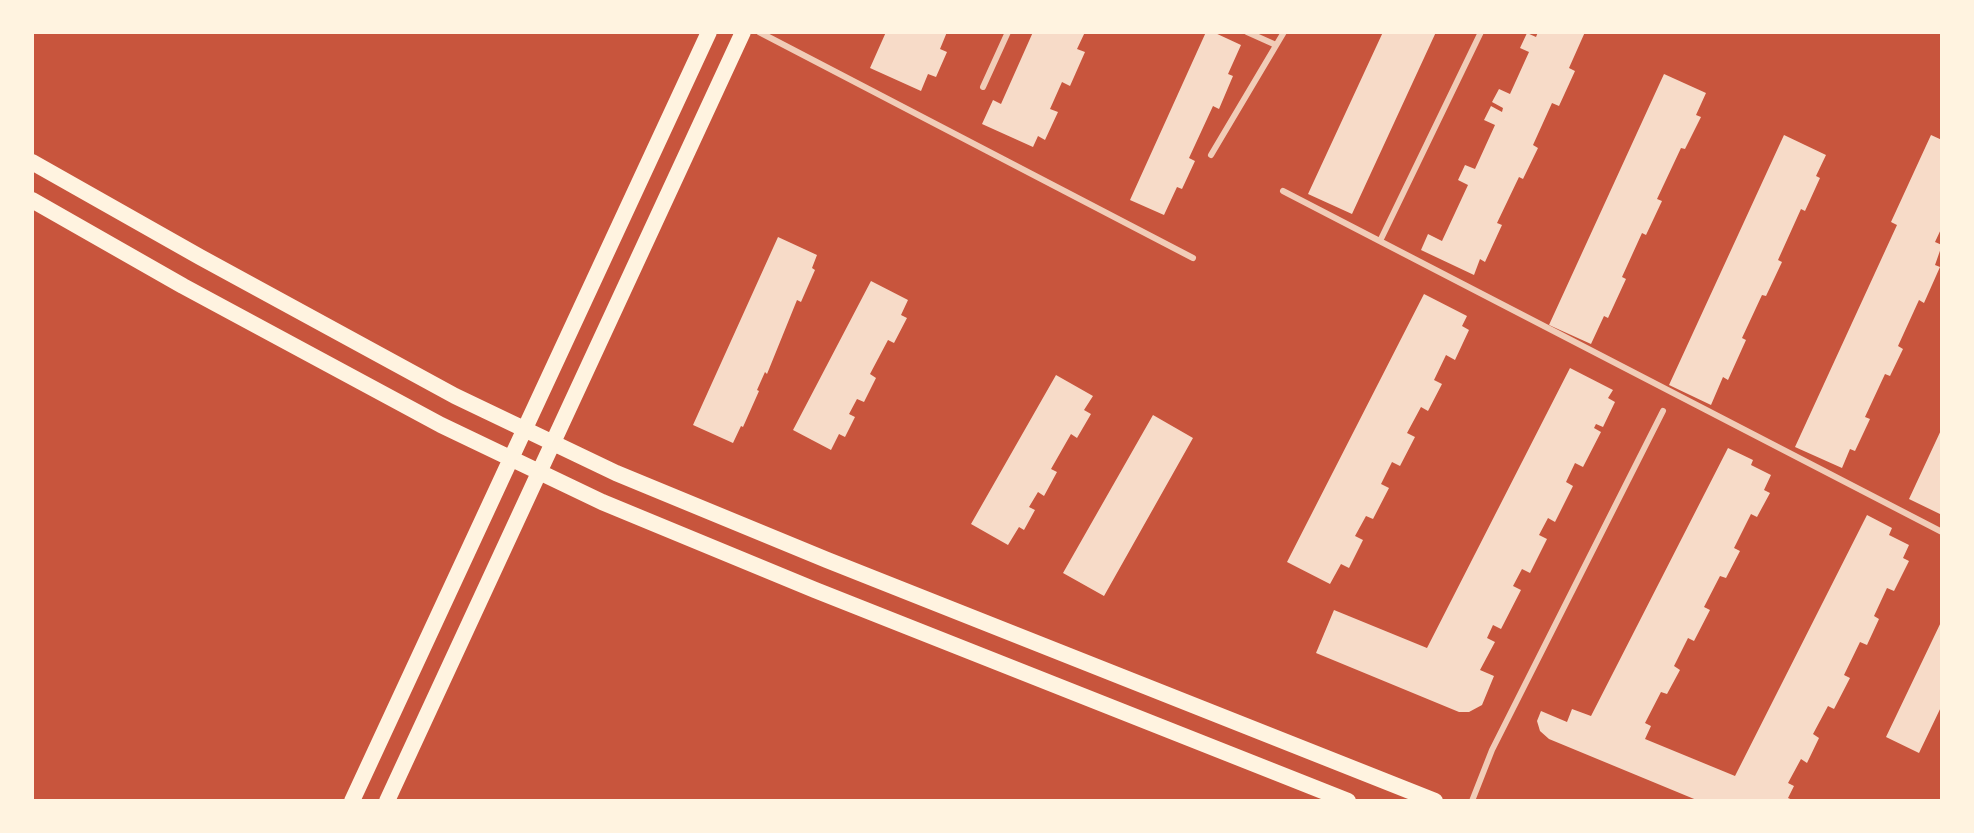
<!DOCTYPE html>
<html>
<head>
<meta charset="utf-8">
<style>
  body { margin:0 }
  #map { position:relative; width:1974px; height:833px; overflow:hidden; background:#c8553d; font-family:"PT Serif",serif }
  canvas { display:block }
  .frame { position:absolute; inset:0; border:34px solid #fff3e0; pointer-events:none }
</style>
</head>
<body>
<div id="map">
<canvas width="1974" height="833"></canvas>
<div class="frame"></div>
</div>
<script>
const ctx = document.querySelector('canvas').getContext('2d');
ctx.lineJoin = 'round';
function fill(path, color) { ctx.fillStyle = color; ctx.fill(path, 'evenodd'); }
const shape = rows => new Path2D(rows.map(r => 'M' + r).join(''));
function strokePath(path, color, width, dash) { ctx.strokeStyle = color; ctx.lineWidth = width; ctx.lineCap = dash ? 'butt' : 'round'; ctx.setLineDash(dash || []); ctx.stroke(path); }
fill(shape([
  [886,32,947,32,940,49,947,52,936,77,928,74,921,91,870,68],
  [1033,32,1085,32,1077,49,1085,52,1070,86,1062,82,1050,109,1058,112,1045,140,1038,136,1033,147,982,124,993,100,1001,104],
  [1206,32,1213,32,1241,45,1228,74,1233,76,1219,109,1213,106,1189,158,1195,161,1182,189,1177,187,1164,215,1130,200],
  [1383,32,1436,32,1352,214,1308,194],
  [1538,32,1585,32,1569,68,1575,71,1559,106,1552,103,1533,145,1538,148,1523,179,1519,177,1497,223,1502,225,1485,262,1480,259,1474,275,1421,250,1428,234,1442,241,1468,185,1458,180,1465,165,1475,169,1495,125,1484,120,1491,106,1502,112,1503,108,1492,102,1499,89,1510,94,1529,52,1520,48,1527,33,1536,37],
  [1664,74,1706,93,1696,115,1701,117,1685,149,1681,148,1657,199,1662,201,1646,235,1642,233,1622,277,1626,279,1608,318,1604,316,1591,344,1549,325],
  [1784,135,1826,155,1816,176,1820,178,1805,211,1801,209,1778,260,1782,262,1766,296,1762,295,1742,338,1746,340,1728,380,1723,377,1711,405,1669,385],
  [1931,135,1942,140,1942,227,1935,242,1942,245,1935,265,1940,267,1924,303,1919,300,1898,346,1903,349,1890,376,1885,374,1865,417,1870,419,1855,451,1850,449,1842,468,1795,447,1897,225,1891,222],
  [778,237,817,255,812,268,815,270,801,302,797,300,767,374,765,372,757,390,759,391,743,427,741,426,733,443,693,425],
  [871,281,908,300,901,315,907,318,894,343,888,340,870,374,876,378,864,402,857,399,849,414,855,417,845,437,839,434,831,450,793,430],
  [1424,294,1467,316,1462,326,1469,330,1455,360,1446,355,1434,380,1442,384,1428,411,1421,407,1407,433,1415,437,1400,466,1392,462,1381,484,1389,488,1373,519,1366,516,1355,536,1363,540,1349,568,1341,564,1330,584,1287,562],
  [1570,368,1613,390,1608,398,1615,402,1603,427,1596,424,1594,428,1601,432,1583,467,1575,463,1566,482,1573,486,1555,522,1548,518,1539,535,1547,539,1530,573,1522,569,1513,586,1521,590,1501,629,1493,625,1487,638,1495,642,1480,670,1494,676,1482,705,1469,712,1459,712,1316,653,1334,610,1427,648],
  [1056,375,1093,396,1084,410,1091,414,1077,438,1071,434,1051,469,1057,472,1044,496,1038,492,1029,507,1035,510,1024,530,1019,527,1008,545,971,524],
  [1153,415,1193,438,1104,596,1063,573],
  [1942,428,1942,515,1909,499],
  [1728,448,1753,460,1751,465,1771,475,1764,490,1770,493,1757,517,1751,514,1734,548,1740,551,1726,578,1720,576,1704,607,1710,610,1694,641,1688,638,1674,666,1680,670,1667,694,1661,692,1645,723,1651,726,1645,739,1735,776,1867,515,1892,528,1889,535,1909,545,1903,558,1909,561,1894,591,1887,588,1874,616,1879,619,1867,645,1860,642,1844,675,1850,678,1834,709,1828,706,1813,734,1819,738,1807,763,1801,759,1788,783,1794,786,1788,798,1795,801,1699,801,1549,739,1540,731,1537,721,1541,711,1567,722,1572,709,1591,716],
  [1942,620,1942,705,1919,753,1886,737]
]), '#f7dbc8');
strokePath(shape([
  [759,32,1193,258],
  [1247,32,1276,45],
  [983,87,1008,32],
  [1211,155,1284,32],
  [1283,191,1942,532],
  [1380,241,1481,32],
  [1472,801,1492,750,1663,411]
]), '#f1ccb7', 6);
strokePath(shape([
  [32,162,200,257,455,396,616,473,827,560,1435,801],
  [32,200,183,286,441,425,602,502,815,590,1348,801],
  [352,801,709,32],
  [387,801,743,32]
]), '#fff3e0', 16);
</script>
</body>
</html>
